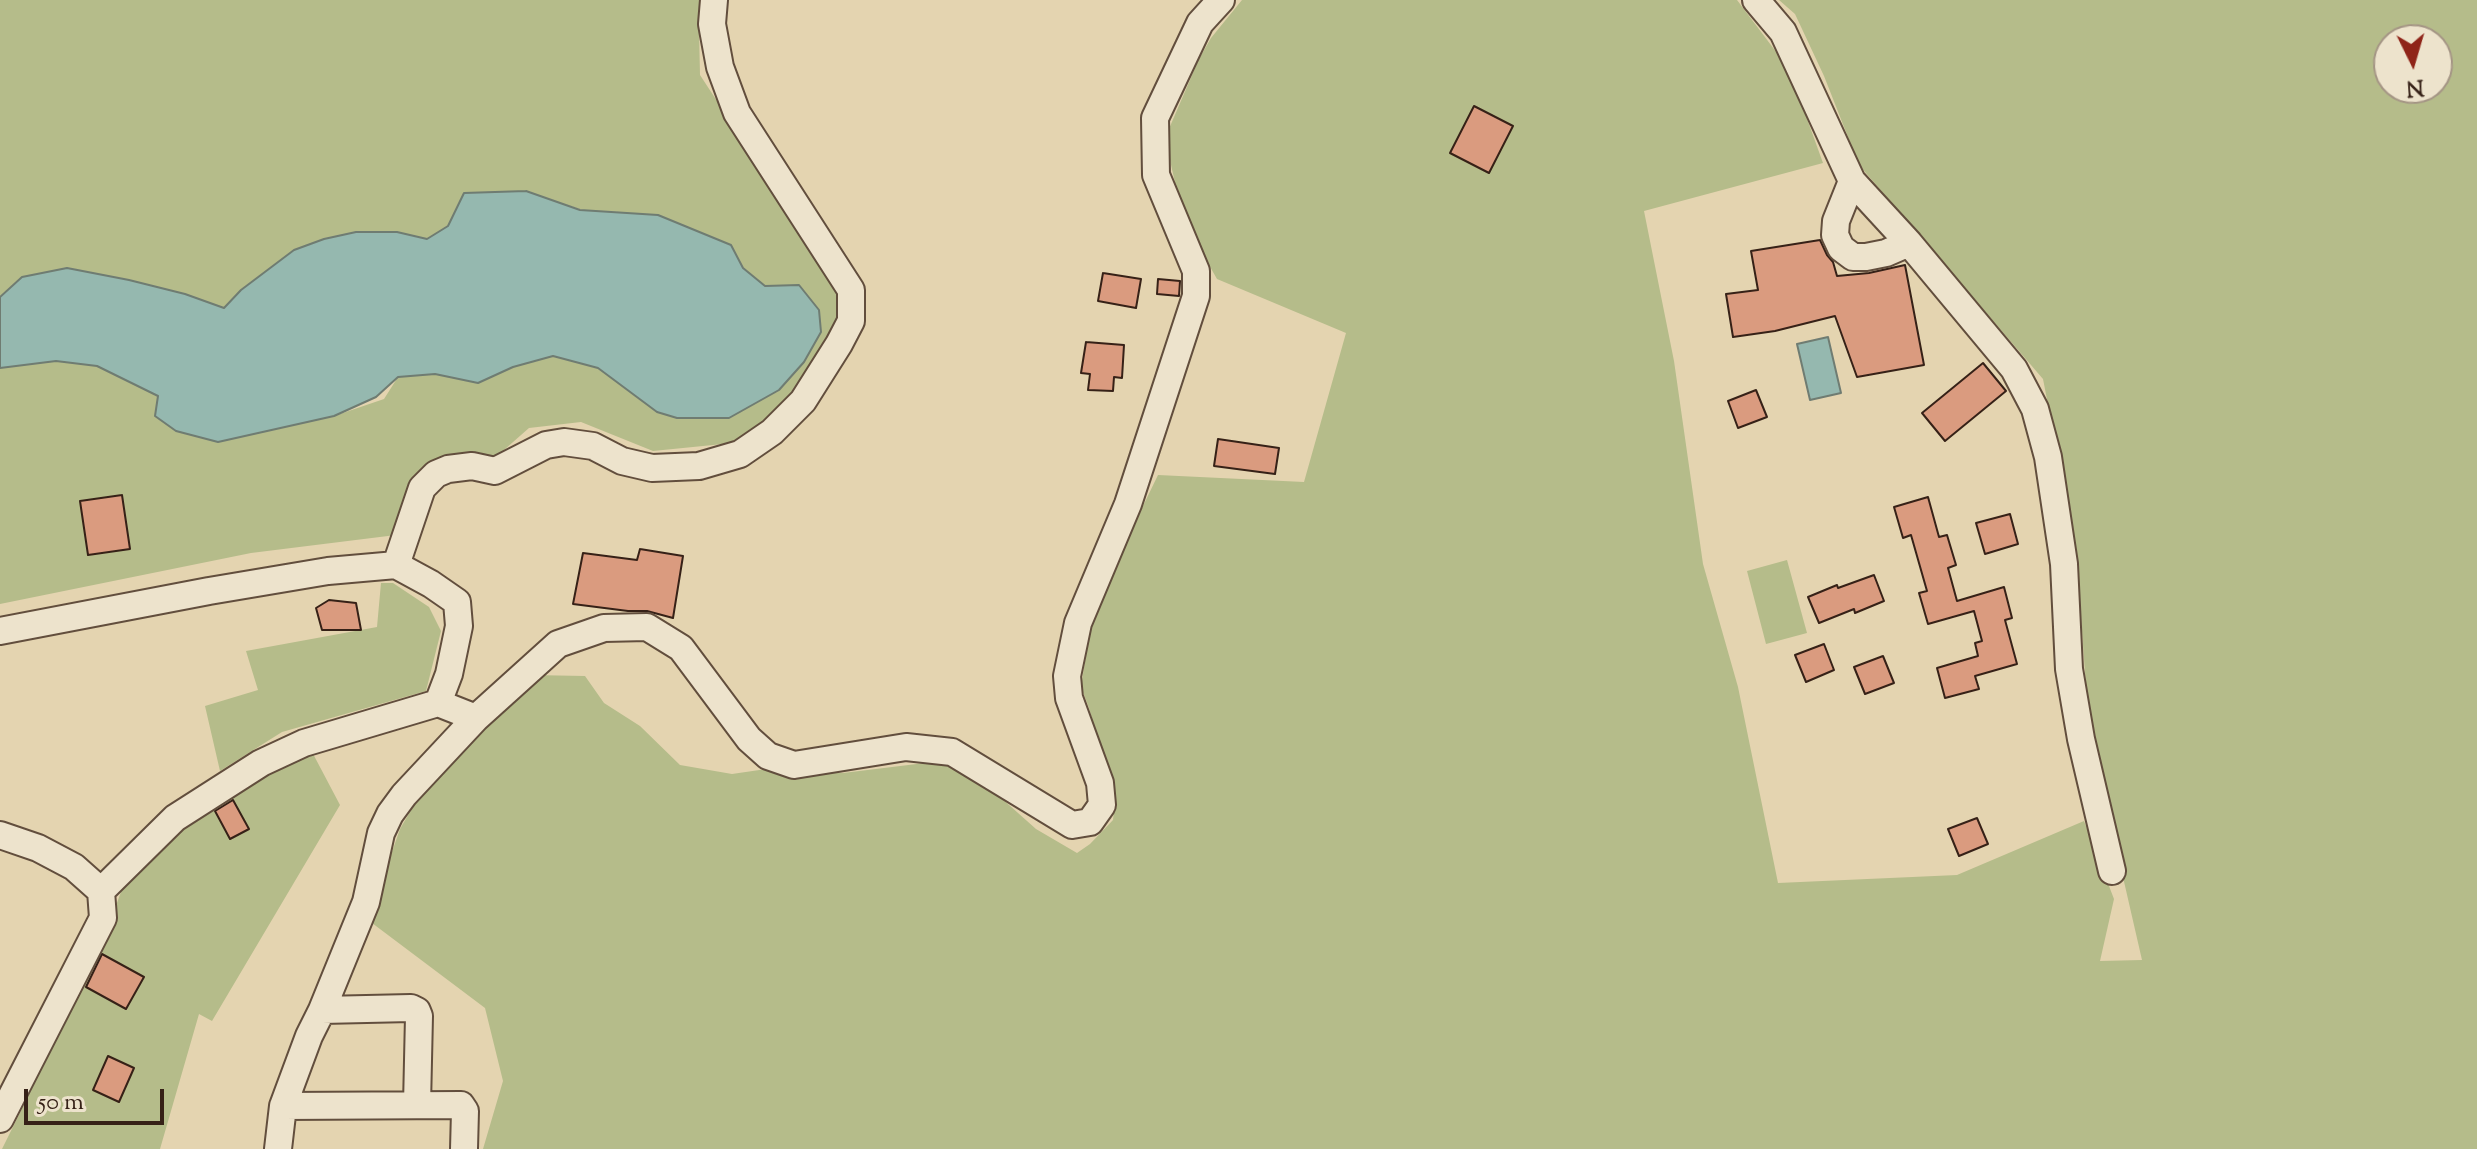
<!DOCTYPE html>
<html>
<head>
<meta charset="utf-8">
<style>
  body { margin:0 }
  #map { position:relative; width:2477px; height:1149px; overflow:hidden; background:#e4d4b0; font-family:"Sorts Mill Goudy",serif }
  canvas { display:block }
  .north { position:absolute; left:2373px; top:24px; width:80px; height:80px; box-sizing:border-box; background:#ede3cc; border:2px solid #a49584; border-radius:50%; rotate:175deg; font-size:22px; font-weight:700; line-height:32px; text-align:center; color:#362117 }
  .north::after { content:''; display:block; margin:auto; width:28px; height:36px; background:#8f2418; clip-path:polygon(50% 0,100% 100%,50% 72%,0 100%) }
  .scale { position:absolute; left:24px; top:1089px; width:140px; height:36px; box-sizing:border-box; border:4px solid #362117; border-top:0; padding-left:10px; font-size:24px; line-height:28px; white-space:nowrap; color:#362117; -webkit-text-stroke:6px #ede3cc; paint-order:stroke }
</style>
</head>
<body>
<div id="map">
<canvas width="2477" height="1149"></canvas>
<div class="north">N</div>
<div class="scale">50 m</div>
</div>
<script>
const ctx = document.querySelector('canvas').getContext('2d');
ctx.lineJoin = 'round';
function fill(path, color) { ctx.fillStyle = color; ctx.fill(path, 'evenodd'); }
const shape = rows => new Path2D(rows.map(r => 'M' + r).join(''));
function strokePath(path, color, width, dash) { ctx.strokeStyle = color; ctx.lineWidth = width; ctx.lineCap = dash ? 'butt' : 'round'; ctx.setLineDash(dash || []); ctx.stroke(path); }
fill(shape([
  [0,0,701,0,699,29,700,75,841,291,842,313,793,400,760,431,733,443,653,451,581,422,529,428,496,457,448,459,416,474,403,500,396,535,251,553,0,604,0,368,56,361,97,366,158,396,218,442,334,416,384,399,398,377,435,374,478,383,513,367,553,356,605,363,625,388,657,412,677,418,729,418,819,310,811,302,765,286,743,268,730,245,618,212,585,211,526,191,464,193,448,226,427,239,397,232,350,233,324,239,299,248,246,287,224,308,185,294,129,280,67,268,0,297],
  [1242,0,1737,0,1789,69,1823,163,1644,211,1674,361,1703,564,1738,687,1778,883,1957,875,2084,821,2114,899,2100,961,2142,960,2089,729,2076,547,2043,379,1859,165,1824,76,1795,14,1779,0,2477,0,2477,1149,483,1149,503,1081,485,1008,368,920,400,829,436,767,531,675,585,676,604,703,640,726,680,765,732,774,780,767,843,773,933,762,963,764,1036,829,1077,853,1090,844,1113,820,1115,801,1089,708,1081,687,1090,629,1142,508,1158,475,1304,482,1346,333,1217,279,1192,235,1176,187,1165,138,1199,59,1211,38],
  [2389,40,2437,40,2437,88,2389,88],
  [1787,560,1807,633,1766,644,1747,571],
  [381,583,393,583,429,607,441,631,426,691,282,732,220,771,205,706,258,690,246,651,377,627],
  [311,750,340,805,212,1021,199,1014,160,1149,2,1149,67,1018,81,984,99,952,125,881,210,802]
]), '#b5bc8a');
const water = shape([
  [526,191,580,210,658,215,731,245,743,268,765,286,799,285,819,310,821,332,804,362,779,390,729,418,677,418,657,412,598,368,553,356,513,367,478,383,435,374,398,377,376,397,334,416,218,442,176,431,155,416,158,396,97,366,56,361,0,368,0,297,22,277,67,268,129,280,185,294,224,308,241,290,294,250,324,239,356,232,397,232,427,239,448,226,464,193,526,191],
  [1828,337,1841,393,1810,400,1797,344,1828,337]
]);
fill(water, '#95b8af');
strokePath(water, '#6f7c72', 2);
const building = shape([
  [1474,106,1513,126,1489,173,1450,153,1474,106],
  [1820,240,1827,255,1833,262,1837,276,1869,273,1905,265,1924,365,1857,377,1835,316,1775,331,1733,337,1726,294,1758,290,1751,251,1820,240],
  [1103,273,1141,279,1136,308,1098,301,1103,273],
  [1158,279,1180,281,1179,296,1157,294,1158,279],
  [1086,342,1124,345,1122,378,1114,377,1113,391,1088,390,1090,374,1081,373,1086,342],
  [1983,363,2006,391,1945,441,1922,413,1983,363],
  [1756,390,1767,417,1738,428,1728,401,1756,390],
  [1218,439,1279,448,1275,474,1214,466,1218,439],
  [122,495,130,549,88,555,80,501,122,495],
  [1928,497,1939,537,1947,535,1956,565,1948,568,1957,601,2004,587,2012,618,2005,620,2017,664,1975,676,1979,689,1945,698,1937,668,1978,656,1975,643,1982,641,1974,611,1928,624,1919,593,1927,591,1911,535,1903,538,1894,507,1928,497],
  [2010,514,2018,544,1985,554,1976,523,2010,514],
  [640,549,683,556,673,618,647,611,628,611,573,604,583,553,637,560,640,549],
  [1874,575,1884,601,1855,613,1854,609,1819,623,1808,597,1837,585,1838,588,1874,575],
  [329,600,356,603,361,630,322,630,316,608,329,600],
  [1824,644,1834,670,1806,682,1795,655,1824,644],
  [1883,656,1894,683,1865,694,1854,667,1883,656],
  [233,800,249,829,230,839,215,811,233,800],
  [1977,818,1988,844,1959,856,1948,829,1977,818],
  [102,954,144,977,126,1009,86,987,102,954],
  [108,1056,134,1068,119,1102,93,1090,108,1056]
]);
fill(building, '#da9b7f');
strokePath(building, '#362117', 2);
const minor = shape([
  [1756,0,1783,32,1852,181,1909,243,2014,369,2035,409,2048,457,2064,564,2069,669,2081,739,2112,871],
  [1852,181,1836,221,1835,235,1841,248,1853,257,1866,257,1886,253,1909,243],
  [396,565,422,488,436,474,448,469,472,466,495,471,546,445,564,442,593,446,622,461,652,468,699,466,740,454,772,432,803,401,839,344,851,321,851,290,737,113,720,67,712,24,714,0],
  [0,631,209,591,328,571,396,565,431,584,457,602,459,626,449,674,438,703],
  [0,835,38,848,74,867,101,891,103,918,0,1119],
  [101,891,175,818,261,763,304,743,438,703,476,718],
  [322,1010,411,1008,417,1011,419,1016,417,1105],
  [283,1106,461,1105,465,1111,464,1149],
  [278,1149,283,1106,309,1036,322,1010,366,902,381,833,390,814,404,795,476,718,558,644,604,628,647,627,681,648,749,739,768,756,794,765,906,747,952,752,1072,825,1090,822,1102,805,1100,783,1069,698,1067,676,1078,623,1128,504,1196,296,1196,271,1156,175,1155,118,1200,23,1221,0]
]);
strokePath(minor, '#624e3d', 30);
strokePath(minor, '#ede3cc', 26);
</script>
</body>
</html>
